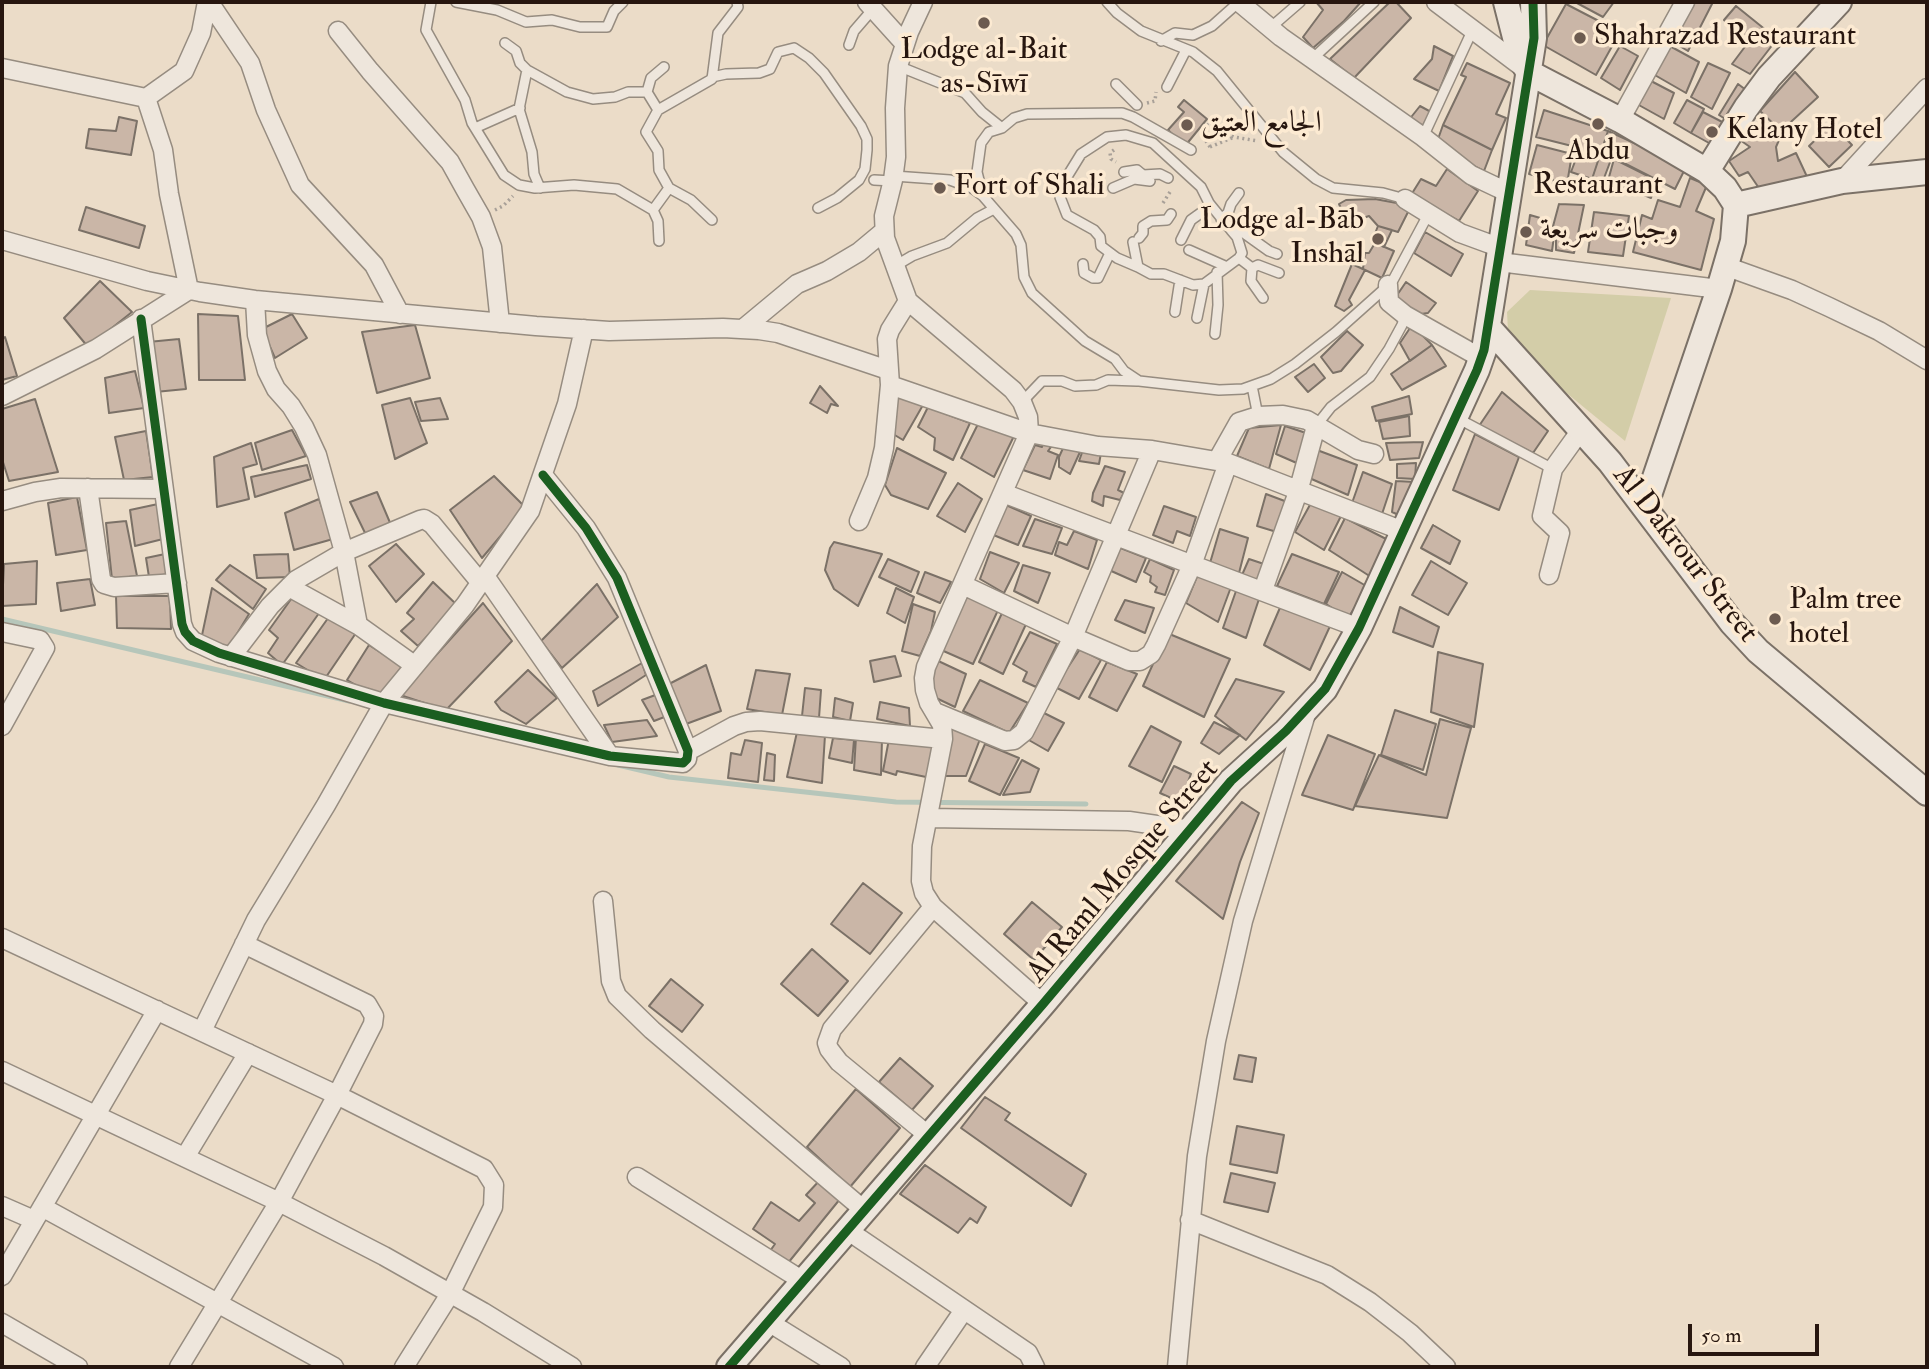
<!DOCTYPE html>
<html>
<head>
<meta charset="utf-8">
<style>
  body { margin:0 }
  #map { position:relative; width:1929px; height:1369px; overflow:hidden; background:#ebdcc8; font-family:"IM FELL Double Pica",serif }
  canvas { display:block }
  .frame { position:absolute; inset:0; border:4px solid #27160f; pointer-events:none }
  .scale { position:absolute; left:1688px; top:1324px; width:131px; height:32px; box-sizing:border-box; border:4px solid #27160f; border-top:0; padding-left:9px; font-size:21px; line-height:24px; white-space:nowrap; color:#27160f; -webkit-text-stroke:5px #fcead2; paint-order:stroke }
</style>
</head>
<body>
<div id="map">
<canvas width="1929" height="1369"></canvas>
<div class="frame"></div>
<div class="scale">50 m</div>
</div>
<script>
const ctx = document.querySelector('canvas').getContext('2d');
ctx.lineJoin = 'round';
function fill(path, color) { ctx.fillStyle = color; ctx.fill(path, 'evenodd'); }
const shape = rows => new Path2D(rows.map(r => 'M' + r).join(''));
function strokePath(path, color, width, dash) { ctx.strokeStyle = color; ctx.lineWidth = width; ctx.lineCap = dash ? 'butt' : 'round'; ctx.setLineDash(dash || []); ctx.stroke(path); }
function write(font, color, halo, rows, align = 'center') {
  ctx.font = font + ' "IM FELL Double Pica",Amiri,serif'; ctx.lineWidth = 7; ctx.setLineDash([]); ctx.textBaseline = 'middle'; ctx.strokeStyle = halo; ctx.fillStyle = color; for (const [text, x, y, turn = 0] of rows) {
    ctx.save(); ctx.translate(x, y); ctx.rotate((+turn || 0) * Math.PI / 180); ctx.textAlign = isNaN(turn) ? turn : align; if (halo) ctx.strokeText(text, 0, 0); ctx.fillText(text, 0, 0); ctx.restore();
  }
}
fill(shape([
  [1530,290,1671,298,1625,441,1519,354,1508,331,1507,312]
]), '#d3cda8');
strokePath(shape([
  [2,619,349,701],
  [618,765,669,777,896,802,1086,804]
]), '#b6c6ba', 5);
const building = shape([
  [1316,2,1361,2,1344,21,1313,48,1303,37,1323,10,1316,2],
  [1390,2,1396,2,1411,18,1354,78,1330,59,1390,2],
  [1575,2,1614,2,1603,17,1575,2],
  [1692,2,1713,2,1688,51,1671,41,1692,2],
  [1566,4,1620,32,1596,75,1543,45,1566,4],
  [1736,6,1777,39,1750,74,1732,64,1747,44,1724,20,1736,6],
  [1668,45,1699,62,1686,93,1653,74,1668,45],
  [1434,46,1453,56,1439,91,1414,79,1432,59,1434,46],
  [1620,46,1638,56,1620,90,1601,78,1620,46],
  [1467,63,1510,83,1496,114,1506,118,1492,150,1443,125,1466,77,1461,75,1467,63],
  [1708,63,1730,73,1712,109,1691,97,1708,63],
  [1795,72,1818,97,1781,131,1760,111,1795,72],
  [1651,81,1674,93,1664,119,1637,104,1651,81],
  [1738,84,1750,93,1733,124,1719,115,1738,84],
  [1184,100,1207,119,1185,146,1168,130,1184,112,1178,107,1184,100],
  [1687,100,1704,109,1691,133,1674,123,1687,100],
  [1420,106,1431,112,1420,130,1408,121,1420,106],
  [1544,110,1608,131,1592,179,1571,172,1580,148,1536,137,1544,110],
  [1703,112,1730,126,1718,148,1691,133,1703,112],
  [119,117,137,121,131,155,86,148,89,129,116,131,119,117],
  [1753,122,1779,140,1776,147,1778,161,1796,153,1809,181,1763,194,1748,172,1739,176,1729,161,1750,147,1740,140,1753,122],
  [1832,124,1852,145,1829,167,1809,146,1832,124],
  [1443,125,1492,150,1484,171,1461,160,1437,142,1443,125],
  [1608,131,1643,147,1684,171,1675,189,1612,157,1601,186,1592,184,1592,179,1608,131],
  [1537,145,1572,154,1567,184,1529,174,1537,145],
  [1614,159,1656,180,1651,198,1623,186,1620,194,1606,188,1614,159],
  [1447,169,1478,191,1459,221,1411,195,1421,179,1436,186,1447,169],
  [1690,178,1707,185,1696,211,1714,219,1701,270,1633,252,1642,215,1652,219,1658,200,1680,207,1690,178],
  [1375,199,1402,204,1410,208,1398,232,1378,226,1369,216,1360,219,1358,222,1346,220,1339,204,1346,200,1375,199],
  [1559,204,1584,205,1574,253,1556,250,1556,231,1552,230,1559,204],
  [86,207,145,226,139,248,79,230,86,207],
  [1594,212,1629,216,1623,256,1588,252,1594,212],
  [1530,215,1547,220,1546,232,1554,236,1552,251,1526,245,1530,215],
  [1378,226,1392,230,1384,247,1372,241,1378,226],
  [1425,232,1463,254,1451,276,1414,253,1425,232],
  [1375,243,1394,251,1382,278,1363,269,1365,253,1369,253,1375,243],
  [1352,264,1365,270,1349,300,1352,305,1344,311,1335,306,1352,264],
  [100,281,132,312,88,347,64,318,100,281],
  [1406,282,1436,303,1428,313,1414,315,1393,301,1406,282],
  [198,314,238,316,245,380,199,380,198,314],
  [292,314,307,338,275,358,262,329,292,314],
  [415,325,430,378,377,393,362,332,415,325],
  [1412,325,1432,345,1410,361,1400,343,1412,325],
  [1347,331,1363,345,1341,371,1333,373,1321,357,1347,331],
  [5,337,17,376,2,380,2,339,5,337],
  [179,339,186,389,155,392,148,342,179,339],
  [1432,345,1446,366,1402,390,1391,374,1432,345],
  [1314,364,1325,378,1308,392,1295,377,1314,364],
  [135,371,144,408,109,413,105,378,135,371],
  [820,386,838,406,831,404,827,413,810,403,820,386],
  [1502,392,1548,431,1533,453,1479,426,1502,392],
  [898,394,923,405,903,440,888,431,898,394],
  [1409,396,1412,414,1376,421,1372,407,1409,396],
  [410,398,427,443,395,459,382,405,410,398],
  [440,398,448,419,421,421,415,402,440,398],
  [35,399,58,472,9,481,2,459,2,409,35,399],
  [928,407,970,423,953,460,934,450,935,438,918,427,928,407],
  [1409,416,1410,436,1383,439,1379,422,1409,416],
  [979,422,1014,436,994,477,961,458,979,422],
  [1281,425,1269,469,1237,456,1249,428,1281,425],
  [1285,426,1309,434,1299,464,1276,454,1285,426],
  [292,430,306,456,262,470,255,443,292,430],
  [146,431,153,477,124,480,115,437,146,431],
  [1475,434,1519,457,1499,510,1453,490,1475,434],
  [1423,442,1419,458,1390,460,1386,443,1423,442],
  [251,443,257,464,243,468,249,499,217,507,214,457,251,443],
  [1043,443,1051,447,1048,451,1058,455,1050,479,1023,470,1035,445,1042,447,1043,443],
  [1064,446,1080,452,1070,474,1059,467,1059,457,1064,446],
  [897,448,946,473,928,509,891,495,885,485,897,448],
  [1083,450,1101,453,1099,464,1079,461,1083,450],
  [1317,450,1357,465,1348,495,1307,477,1317,450],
  [1416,463,1415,479,1397,478,1397,464,1416,463],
  [307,465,311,479,255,497,251,477,307,465],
  [1105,466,1125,472,1118,490,1124,493,1120,500,1104,496,1103,506,1092,501,1093,493,1105,466],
  [1363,472,1392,484,1382,514,1352,503,1363,472],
  [494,476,525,507,482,558,450,510,494,476],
  [1396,481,1415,482,1401,516,1392,512,1396,481],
  [958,483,982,499,965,532,937,516,958,483],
  [377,492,391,525,367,537,350,502,377,492],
  [1266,494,1290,503,1280,533,1257,526,1266,494],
  [77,497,87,550,56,555,48,503,77,497],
  [319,499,333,539,294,550,285,513,319,499],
  [1311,503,1341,516,1324,550,1295,532,1311,503],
  [158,504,163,539,135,546,130,510,158,504],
  [1006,505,1031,516,1018,545,991,534,1006,505],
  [1164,506,1196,517,1190,536,1177,531,1173,543,1153,535,1164,506],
  [1345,518,1392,542,1371,577,1329,550,1345,518],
  [1035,519,1062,528,1052,554,1023,546,1035,519],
  [126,521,137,576,112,579,106,523,126,521],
  [1433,525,1460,541,1450,564,1421,548,1433,525],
  [1220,529,1248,538,1239,573,1210,563,1220,529],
  [1074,531,1097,540,1088,569,1055,555,1059,542,1067,545,1074,531],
  [834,542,882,554,858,606,834,589,825,570,830,548,834,542],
  [396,544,424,574,396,602,369,566,396,544],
  [1118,547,1146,558,1136,582,1109,570,1118,547],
  [990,552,1019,563,1004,593,980,579,990,552],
  [165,554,169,574,149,577,146,558,165,554],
  [288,554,290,577,257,578,254,555,288,554],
  [1292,554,1339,572,1324,604,1277,586,1292,554],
  [888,559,919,572,911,592,879,577,888,559],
  [1150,559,1174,570,1165,595,1155,592,1157,587,1150,582,1151,576,1144,572,1150,559],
  [1249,559,1264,564,1260,582,1242,575,1249,559],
  [37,561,36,604,2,606,4,564,37,561],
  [1431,561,1467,583,1448,615,1412,595,1431,561],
  [230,565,266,589,253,609,216,580,230,565],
  [1023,565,1050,573,1038,603,1014,591,1023,565],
  [925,572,951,582,940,603,917,593,925,572],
  [1342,572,1368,587,1348,618,1326,604,1342,572],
  [1198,574,1231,587,1218,622,1186,603,1198,574],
  [90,579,95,605,61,611,57,583,90,579],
  [433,582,457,605,418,646,401,631,414,619,407,613,433,582],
  [597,584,618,617,562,668,541,641,597,584],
  [212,588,249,614,229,647,201,640,212,588],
  [896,588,914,597,905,623,887,613,896,588],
  [1236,591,1260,596,1246,638,1223,628,1236,591],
  [968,593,999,608,973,664,939,649,968,593],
  [294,595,322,609,282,665,268,653,278,638,269,630,294,595],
  [116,596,170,596,171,629,117,628,116,596],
  [1125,600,1154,608,1145,633,1115,620,1125,600],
  [483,603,512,641,446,710,400,695,483,603],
  [1282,603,1331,624,1310,670,1264,645,1282,603],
  [913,604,935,612,931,631,920,656,902,651,913,604],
  [1400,607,1439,627,1433,647,1393,632,1400,607],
  [1003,611,1027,622,1003,674,979,662,1003,611],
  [331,614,358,630,324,680,296,663,331,614],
  [1030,632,1057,644,1036,687,1023,681,1027,672,1013,664,1030,632],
  [1167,633,1230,659,1204,717,1143,686,1167,633],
  [369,645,402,666,380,699,347,680,369,645],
  [1080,649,1101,660,1079,699,1055,687,1080,649],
  [1438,652,1483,664,1474,727,1431,712,1438,652],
  [895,656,901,676,874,682,870,661,895,656],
  [934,659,966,674,955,707,934,697,927,681,934,659],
  [1107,662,1137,674,1117,711,1089,697,1107,662],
  [642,663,646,675,598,706,593,691,642,663],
  [706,665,721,711,686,724,669,684,706,665],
  [528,670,557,698,526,724,501,710,495,702,528,670],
  [756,670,790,674,782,715,747,709,756,670],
  [1236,679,1284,692,1246,740,1215,716,1236,679],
  [980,680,1028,703,1009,733,963,711,980,680],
  [805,688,821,690,819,718,802,716,805,688],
  [658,694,667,716,654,721,642,700,658,694],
  [835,698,853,703,850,721,833,717,835,698],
  [880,702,909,708,910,726,877,719,880,702],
  [1395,710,1436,724,1423,770,1381,755,1395,710],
  [1044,713,1064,723,1048,751,1027,739,1044,713],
  [1440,719,1471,728,1447,818,1355,806,1379,755,1426,775,1440,719],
  [647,720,657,736,612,742,604,725,647,720],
  [1214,722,1240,735,1219,754,1201,743,1214,722],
  [951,724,980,739,966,776,939,776,951,724],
  [1151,726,1181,742,1162,782,1129,766,1151,726],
  [797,732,825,735,822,783,787,777,797,732],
  [1328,735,1375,754,1353,810,1302,795,1328,735],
  [856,737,882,739,881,775,854,770,856,737],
  [833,738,854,740,852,763,829,758,833,738],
  [889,739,934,747,931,778,897,771,896,775,883,771,889,739],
  [745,740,762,743,758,782,728,778,731,753,741,755,745,740],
  [985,744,1019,758,1000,795,969,781,985,744],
  [767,753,775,755,774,781,764,780,767,753],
  [1022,760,1039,769,1030,792,1003,795,1022,760],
  [1174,766,1191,774,1180,802,1160,793,1174,766],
  [1242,802,1259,813,1240,862,1223,919,1176,881,1242,802],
  [863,883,902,913,870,954,831,924,863,883],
  [1032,902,1062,927,1034,960,1004,934,1032,902],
  [812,949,848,981,818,1016,781,984,812,949],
  [671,979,703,1005,682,1032,649,1006,671,979],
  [1239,1055,1256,1058,1252,1082,1234,1079,1239,1055],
  [900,1058,933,1086,912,1110,879,1082,900,1058],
  [856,1089,900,1128,850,1187,807,1147,856,1089],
  [985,1097,1010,1113,1005,1120,1086,1174,1071,1206,961,1128,985,1097],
  [1237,1126,1284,1135,1277,1173,1230,1164,1237,1126],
  [925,1165,986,1207,977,1223,970,1218,958,1233,900,1194,925,1165],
  [1231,1173,1275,1183,1268,1212,1224,1202,1231,1173],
  [820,1180,840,1199,788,1263,770,1251,775,1244,753,1229,771,1202,799,1221,815,1203,806,1195,820,1180]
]);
fill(building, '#cab6a7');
strokePath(building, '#7b7167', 2);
const lane = shape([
  [431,2,426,30,465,100,472,123,504,175,519,185,535,188,574,185,617,189,653,210,669,188,659,170,658,151,646,132,658,110,712,79,718,33,738,7,737,2],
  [456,2,497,10,526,22,552,20,580,27,607,27,614,11,623,2],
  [1107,2,1117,13,1141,31,1193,52,1217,71,1283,152,1316,179,1333,188,1383,193,1405,199],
  [1270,28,1300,2],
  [1161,41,1175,33,1193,35,1212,26,1239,2],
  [505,43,516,51,520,63,527,70,567,92,593,99,615,97,628,92,647,92],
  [849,45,854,31,873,9],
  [1311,60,1374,2],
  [898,66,965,93,982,112,1002,128],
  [527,70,519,109,532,152,534,174,540,188],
  [712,77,726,74,759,73,770,69,778,52,794,48,809,58,824,73,861,126,867,139,867,150,865,169,859,180,837,198,818,208],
  [1116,84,1137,105],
  [1167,87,1186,50],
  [658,110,647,92,651,78,664,67],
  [475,128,520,108],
  [1423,137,1473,29],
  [1191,150,1133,117,1122,113,1027,114,1014,118,1002,128,989,132,981,143,977,172,983,196,1016,234,1021,245,1024,277,1032,293,1085,341,1115,359,1124,371,1139,381,1219,390,1243,389,1271,379,1295,364,1336,332,1392,282,1429,213],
  [1124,172,1137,170,1143,175,1160,174,1168,178],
  [894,176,950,180,972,188,983,196],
  [874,180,893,181],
  [669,188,691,200,712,220],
  [1113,188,1134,179,1150,181],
  [653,210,658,221,659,241],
  [1221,219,1228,213,1231,204,1239,193],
  [1139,238,1143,233,1143,226,1151,221,1167,220,1171,214],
  [1181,240,1191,220,1205,210,1209,203],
  [1133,242,1138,267,1117,258,1101,246,1100,237,1094,230,1067,215,1060,197,1065,180,1081,154,1107,137,1126,135,1153,143,1201,187,1209,203,1231,230,1241,231,1269,251,1277,254],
  [1189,250,1225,266],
  [1239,258,1252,268,1258,265,1279,273],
  [1083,264,1084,273,1093,278,1098,278,1110,253],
  [895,266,912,256,947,243,977,218,994,209],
  [1138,267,1151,274,1164,274,1193,285,1204,284,1239,258,1242,253,1237,237,1231,230],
  [1252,268,1251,281,1263,298],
  [1175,312,1180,280],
  [1197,318,1204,284],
  [1215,334,1218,305,1217,272],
  [1252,386,1258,416],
  [1022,402,1042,381,1062,381,1075,386,1096,385,1108,380,1137,381],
  [1457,418,1553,469],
  [1316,426,1331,407,1370,377,1389,349,1402,325,1405,315]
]);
const street = shape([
  [209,2,250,63,266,110,300,185,374,265,400,314],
  [867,2,904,43],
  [923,2,909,32,898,66,895,108,896,157,893,180,884,216,885,238,908,301,1013,390,1022,402,1028,417,1029,433,926,667,924,678,925,690,929,703,942,725,943,739,922,846,921,881,924,893,933,907,1043,1004],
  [1239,2,1281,37,1423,137,1471,175,1509,193],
  [1436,2,1525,69],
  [338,31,370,71,450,162,465,189,481,217,492,247,500,323],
  [2,68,146,98],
  [1620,120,1685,2],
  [1842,181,1927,88],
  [1405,199,1460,233,1501,248],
  [2,240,147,281,200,292,255,300,536,326,609,331,723,328,759,330,778,333,888,370],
  [1499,262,1719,289],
  [1725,266,1792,290,1829,307,1879,331,1927,360],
  [1388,285,1389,302,1405,315,1481,358],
  [255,300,257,335,267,371,276,389,291,406,304,427,317,455,344,552,358,625],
  [141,319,182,624,185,632,193,641,219,653,384,703,610,756,683,763,687,759,688,751,617,578,586,528,543,475],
  [744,328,797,284,827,271,859,252,883,232],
  [890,385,1029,433,1098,446,1152,450,1228,463,1403,531],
  [2,396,96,349,189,290,169,194,163,150,146,98,184,71,201,33,207,2],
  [1217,461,1239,422,1258,416,1283,415,1307,420,1358,450,1374,454],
  [88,488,101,579,104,584,114,587,177,583],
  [1003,493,1359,628],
  [2,501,35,492,61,488,163,489],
  [859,521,877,478,884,448,890,385,887,339,890,330,908,301],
  [1549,575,1560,533,1542,516,1553,469,1581,430],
  [485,576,610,756],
  [963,585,1073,637,1129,661,1140,661,1151,654,1156,645,1192,565,1228,463],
  [289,587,358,625,414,665],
  [1263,590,1298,492,1316,426],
  [2,632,40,640,45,648,2,726],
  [231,657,270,606,296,580,344,552,420,520,424,519,432,524,480,582],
  [935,712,1005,741,1014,740,1024,732,1073,637,1152,450],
  [688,751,734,726,746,722,760,721,943,739],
  [928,818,1129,821,1191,830],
  [603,901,611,981,617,996,652,1030,864,1210],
  [2,938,337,1095,484,1169,494,1185,493,1207,450,1294,404,1367],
  [202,1031,256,920,326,805,384,703,465,605,530,511,567,404,584,329],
  [2,1071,279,1202,384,1256,483,1312,572,1367],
  [929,1136,839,1062,829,1049,827,1043,832,1029,933,907],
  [185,1157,248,1053],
  [637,1177,803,1281],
  [2,1206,34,1220],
  [42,1207,334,1367],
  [1190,1220,1327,1275,1370,1302,1410,1333,1446,1367],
  [847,1230,1028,1353,1035,1367],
  [2,1276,157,1010],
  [767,1321,841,1367],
  [2,1323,78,1367],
  [179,1367,279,1202,337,1095,373,1024,374,1016,367,1004,244,944],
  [925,1367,964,1310],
  [1177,1367,1197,1156,1216,1041,1243,921,1306,714]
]);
const secondary = shape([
  [1506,2,1519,53,1528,72],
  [1528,72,1620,120,1707,171,1725,188,1736,205,1733,241,1719,289,1645,507],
  [1707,171,1746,108,1769,77,1839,2],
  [1736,205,1842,181,1927,172],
  [1489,328,1610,462,1732,623,1758,651,1927,793],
  [729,1367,1043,1004,1231,781,1286,731,1325,689,1359,628,1477,370,1484,350,1534,38,1533,2]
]);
strokePath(lane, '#968c80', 12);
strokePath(street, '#968c80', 21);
strokePath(secondary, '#7b7167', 28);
strokePath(shape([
  [1147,103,1155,101,1156,92],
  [1210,147,1202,135,1205,124,1234,137,1258,141],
  [1210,147,1234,137],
  [1114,150,1110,153,1111,159,1116,162],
  [1163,203,1170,192,1168,190],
  [495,210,503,206,513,196]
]), '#a8a098', 3.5, [2, 3.5]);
strokePath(lane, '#eee6dc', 9);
strokePath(street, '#eee6dc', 18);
strokePath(secondary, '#eee6dc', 24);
strokePath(shape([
  [141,319,182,624,185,632,193,641,219,653,384,703,610,756,683,763,687,759,688,751,617,578,586,528,543,475],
  [729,1367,1043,1004,1231,781,1286,731,1325,689,1359,628,1477,370,1484,350,1534,38,1533,2]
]), '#1b5e20', 9);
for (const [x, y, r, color] of [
  [984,23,7,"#6c5b50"],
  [1580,38,7,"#6c5b50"],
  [1598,124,7,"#6c5b50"],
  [1187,125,7,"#6c5b50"],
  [1712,132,7,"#6c5b50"],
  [940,188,7,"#6c5b50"],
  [1526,232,7,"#6c5b50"],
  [1378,239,7,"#6c5b50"],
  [1775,619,7,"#6c5b50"]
]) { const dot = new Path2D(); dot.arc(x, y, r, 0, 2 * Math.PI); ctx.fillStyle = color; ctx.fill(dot); strokePath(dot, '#fcead2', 2.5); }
write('30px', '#27160f', '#fcead2', [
  ["Shahrazad Restaurant",1594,38],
  ["Lodge al-Bait",984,52,"center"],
  ["as-Sīwī",984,86,"center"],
  ["الجامع العتيق",1201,125],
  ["Kelany Hotel",1726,132],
  ["Abdu",1598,153,"center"],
  ["Restaurant",1598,187,"center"],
  ["Fort of Shali",954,188],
  ["Lodge al-Bāb",1364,222,"right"],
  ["Inshāl",1364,256,"right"],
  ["وجبات سريعة",1540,232],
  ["Palm tree",1789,602],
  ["hotel",1789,636]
], 'left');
write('30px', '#27160f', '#fcead2', [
  ["Al Dakrour Street",1684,555,52],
  ["Al Raml Mosque Street",1124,872,-50]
]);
</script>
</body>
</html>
